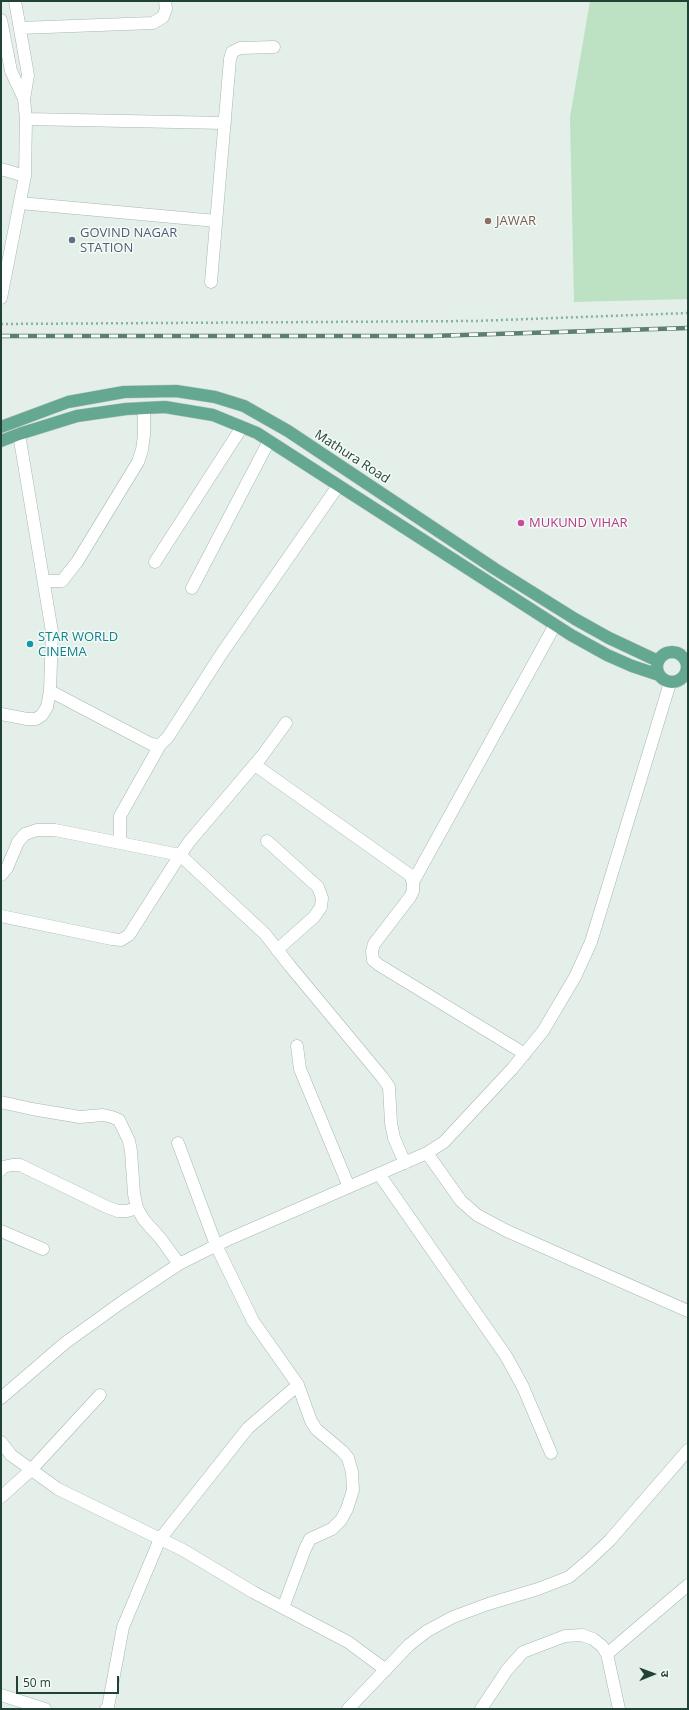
<!DOCTYPE html>
<html>
<head>
<meta charset="utf-8">
<style>
  body { margin:0 }
  #map { position:relative; width:689px; height:1710px; overflow:hidden; background:#e4efe9; font-family:"Open Sans","Noto Sans Devanagari",sans-serif }
  canvas { display:block }
  .frame { position:absolute; inset:0; border:2px solid #214337; pointer-events:none }
  .north { position:absolute; left:633px; top:1654px; width:40px; height:40px; -webkit-text-stroke:3px #f6fbf8; paint-order:stroke; rotate:89deg; font-size:11px; font-weight:700; line-height:16px; text-align:center; color:#214337 }
  .north::after { content:''; display:block; margin:auto; width:14px; height:18px; background:#214337; clip-path:polygon(50% 0,100% 100%,50% 72%,0 100%) }
  .scale { position:absolute; left:16px; top:1676px; width:103px; height:18px; box-sizing:border-box; border:2px solid #214337; border-top:0; padding-left:5px; font-size:12px; line-height:14px; white-space:nowrap; color:#214337; -webkit-text-stroke:3px #f6fbf8; paint-order:stroke }
</style>
</head>
<body>
<div id="map">
<canvas width="689" height="1710"></canvas>
<div class="frame"></div>
<div class="north">उ</div>
<div class="scale">50 m</div>
</div>
<script>
const ctx = document.querySelector('canvas').getContext('2d');
ctx.lineJoin = 'round';
function fill(path, color) { ctx.fillStyle = color; ctx.fill(path, 'evenodd'); }
const shape = rows => new Path2D(rows.map(r => 'M' + r).join(''));
function strokePath(path, color, width, dash) { ctx.strokeStyle = color; ctx.lineWidth = width; ctx.lineCap = dash ? 'butt' : 'round'; ctx.setLineDash(dash || []); ctx.stroke(path); }
function write(font, color, halo, rows, align = 'center') {
  ctx.font = font + ' "Open Sans",sans-serif'; ctx.lineWidth = 3; ctx.setLineDash([]); ctx.textBaseline = 'middle'; ctx.strokeStyle = halo; ctx.fillStyle = color; for (const [text, x, y, turn = 0] of rows) {
    ctx.save(); ctx.translate(x, y); ctx.rotate((+turn || 0) * Math.PI / 180); ctx.textAlign = isNaN(turn) ? turn : align; if (halo) ctx.strokeText(text, 0, 0); ctx.fillText(text, 0, 0); ctx.restore();
  }
}
fill(shape([
  [590,1,688,1,688,299,574,302,570,117]
]), '#bce2c3');
const minor = shape([
  [1,20,11,71,24,99],
  [20,28,153,23,163,17,166,9,165,1],
  [26,119,225,123],
  [1,169,25,176],
  [20,203,216,221],
  [211,282,230,59,232,52,240,48,274,47],
  [1,298,25,176,26,119,24,99,28,75,15,1],
  [155,562,242,427],
  [44,581,62,581,77,562,138,462,142,450,144,435,144,408],
  [192,588,269,441],
  [685,658,688,656],
  [50,691,151,744,160,745,168,737,222,653,338,486],
  [1,714,27,719,36,719,42,715,47,707,50,691,52,632,19,434],
  [286,723,262,756,189,842,180,855,265,934,290,966,382,1077,389,1087,391,1123,394,1138,405,1163],
  [255,765,410,875,413,882,413,891,410,897,374,944,372,951,373,960,379,965,525,1054],
  [267,841,318,887,322,898,321,907,314,917,277,950],
  [120,843,120,816,160,745],
  [1,875,7,868,18,842,25,834,37,830,55,830,180,855,129,935,121,940,112,939,1,916],
  [413,882,555,625],
  [297,1046,300,1069,349,1187],
  [1,1102,32,1109,80,1117,103,1115,112,1117,119,1120,129,1141,131,1151,134,1194,137,1208,144,1220,161,1239,179,1264],
  [178,1143,216,1245,253,1321,298,1385,311,1421,316,1429,342,1451,348,1458,352,1472,353,1490,347,1509,341,1520,332,1529,310,1539,305,1549,283,1608],
  [427,1153,461,1201,477,1215,507,1231,688,1311],
  [1,1170,3,1167,12,1165,20,1165,107,1207,118,1211,127,1211,137,1208],
  [379,1174,506,1356,523,1387,551,1453],
  [1,1231,43,1249],
  [1,1398,65,1343,122,1302,179,1264,229,1239,427,1153,444,1142,512,1069,543,1031,575,977,591,942,670,683],
  [1,1442,11,1455,58,1489,183,1550,253,1592,348,1642,386,1670],
  [1,1497,31,1470,100,1395],
  [607,1654,688,1585],
  [1,1695,45,1709],
  [106,1709,108,1707,123,1627,160,1539,248,1428,298,1385],
  [348,1709,409,1645,427,1631,453,1617,488,1604,538,1589,569,1577,589,1560,610,1540,688,1450],
  [481,1709,507,1670,523,1652,565,1636,582,1635,593,1639,602,1646,607,1654,619,1709]
]);
const major = shape([
  [1,427,68,402,124,392,176,391,215,397,244,406,288,431,495,569,575,619,609,638,658,661],
  [1,441,19,434,77,416,126,409,165,407,213,415,257,433,571,635,607,655,632,666,659,675],
  '657 667a15 15 0 1 1 30 0a15 15 0 1 1-30 0Z'
]);
strokePath(minor, '#a6b8b0', 13);
strokePath(major, '#c1cac7', 13);
strokePath(shape([
  [1,324,475,321,688,313]
]), '#82b5a2', 2.5, [2, 3]);
strokePath(minor, '#fff', 12);
strokePath(major, '#65a892', 12);
const rail = shape([
  [1,336,431,336,688,328]
]);
strokePath(rail, '#5c7e73', 4.5);
strokePath(rail, '#f6fbf8', 3, [9]);
for (const [x, y, r, color] of [
  [488,221,4,"#8d6e63"],
  [72,240,4,"#5c6f8a"],
  [521,523,4,"#d1479c"],
  [30,644,4,"#0f9aa8"]
]) { const dot = new Path2D(); dot.arc(x, y, r, 0, 2 * Math.PI); ctx.fillStyle = color; ctx.fill(dot); strokePath(dot, '#f6fbf8', 1.5); }
write('13px', '#785e54', '#f6fbf8', [
  ["JAWAR",496,221]
], 'left');
write('13px', '#4e5e75', '#f6fbf8', [
  ["GOVIND NAGAR",80,233],
  ["STATION",80,248]
], 'left');
write('13px', '#214337', '#f6fbf8', [
  ["Mathura Road",352,457,33]
]);
write('13px', '#b23c85', '#f6fbf8', [
  ["MUKUND VIHAR",529,523]
], 'left');
write('13px', '#0d838f', '#f6fbf8', [
  ["STAR WORLD",38,637],
  ["CINEMA",38,652]
], 'left');
</script>
</body>
</html>
